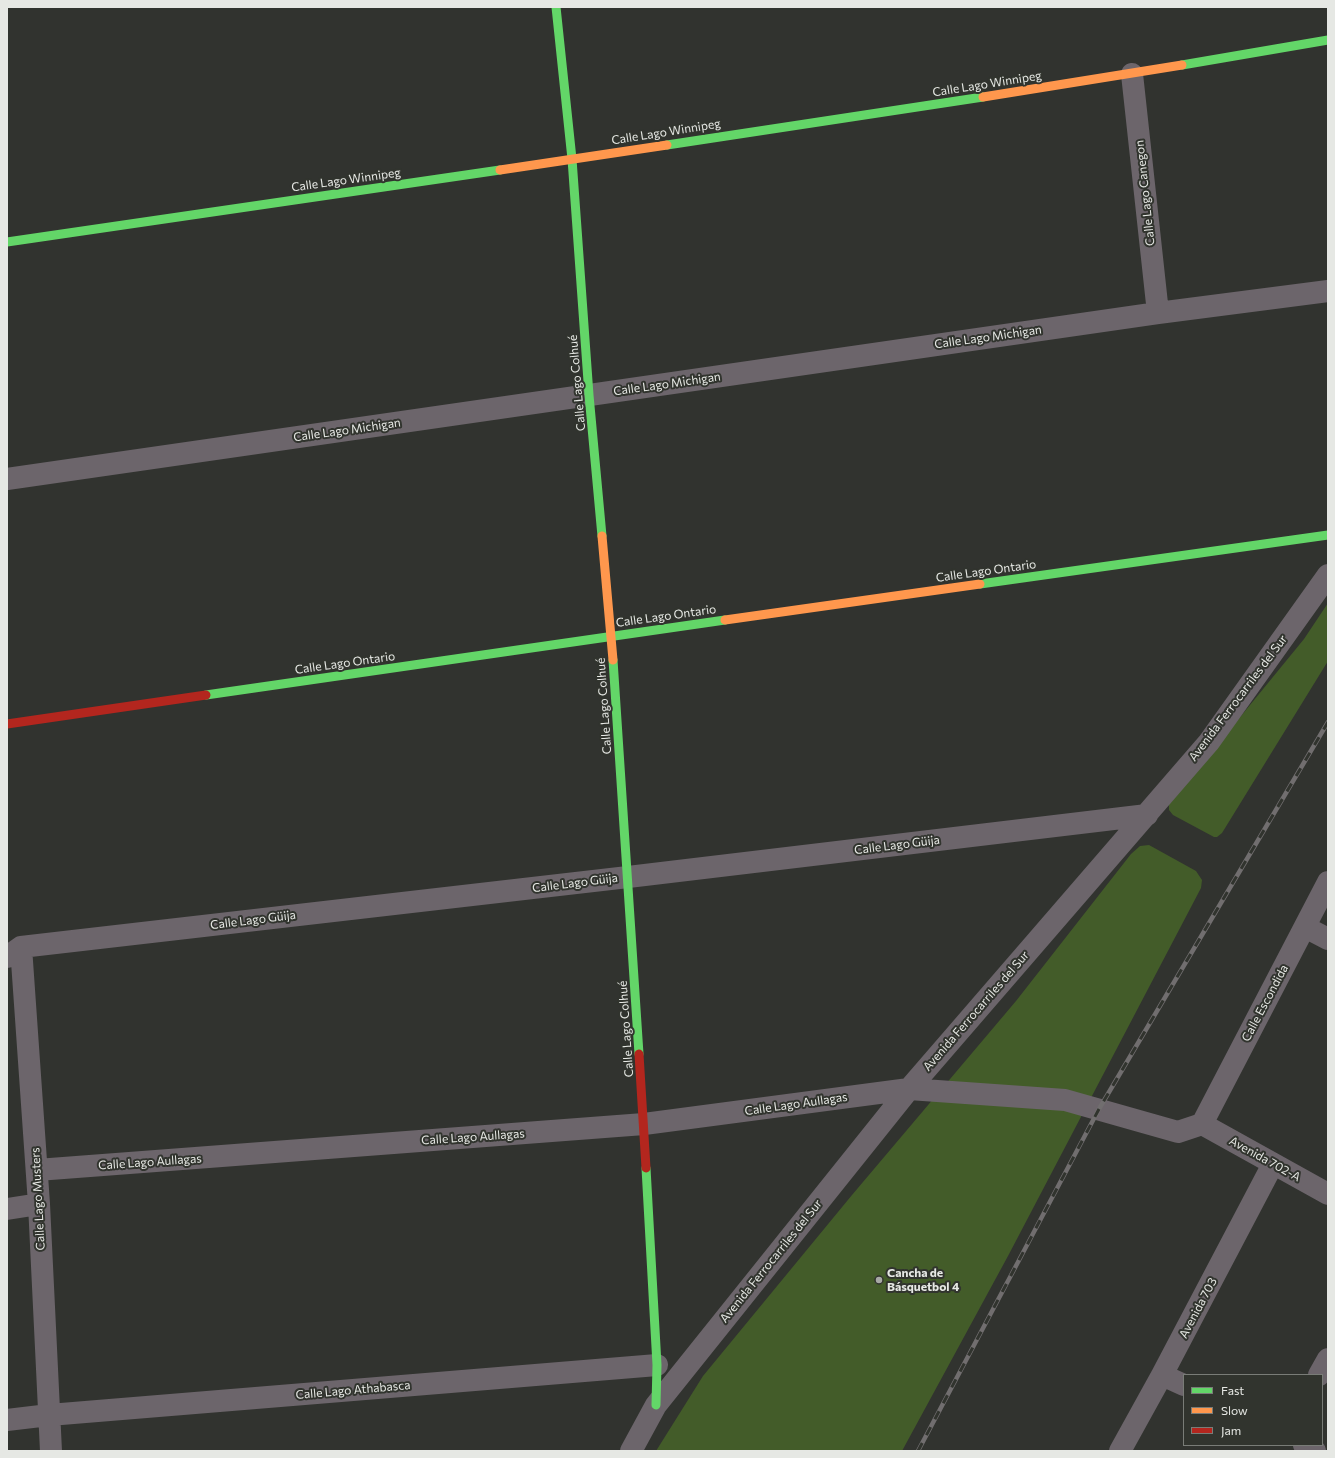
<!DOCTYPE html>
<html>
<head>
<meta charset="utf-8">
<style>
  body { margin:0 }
  #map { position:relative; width:1335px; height:1458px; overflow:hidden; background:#31332f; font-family:Commissioner,sans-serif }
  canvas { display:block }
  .frame { position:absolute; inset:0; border:8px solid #e6e8e4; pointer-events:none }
  .legend { position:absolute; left:1183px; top:1374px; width:140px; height:72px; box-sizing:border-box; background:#31342e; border:1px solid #797c77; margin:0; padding:5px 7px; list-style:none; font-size:12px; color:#e6e8e4 }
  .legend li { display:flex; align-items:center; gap:8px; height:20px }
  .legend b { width:20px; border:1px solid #797c77 }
</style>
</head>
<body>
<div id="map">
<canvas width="1335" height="1458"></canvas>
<div class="frame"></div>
<ul class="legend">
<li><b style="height:5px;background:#63d668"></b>Fast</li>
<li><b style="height:5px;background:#ff974d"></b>Slow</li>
<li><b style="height:5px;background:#b3261e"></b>Jam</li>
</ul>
</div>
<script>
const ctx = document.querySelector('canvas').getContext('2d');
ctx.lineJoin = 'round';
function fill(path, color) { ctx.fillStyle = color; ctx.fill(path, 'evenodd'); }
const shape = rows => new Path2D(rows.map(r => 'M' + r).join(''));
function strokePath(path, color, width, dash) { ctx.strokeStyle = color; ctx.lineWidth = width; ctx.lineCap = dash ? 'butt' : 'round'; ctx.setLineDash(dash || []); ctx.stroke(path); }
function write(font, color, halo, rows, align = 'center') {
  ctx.font = font + ' Commissioner,sans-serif'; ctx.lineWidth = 4; ctx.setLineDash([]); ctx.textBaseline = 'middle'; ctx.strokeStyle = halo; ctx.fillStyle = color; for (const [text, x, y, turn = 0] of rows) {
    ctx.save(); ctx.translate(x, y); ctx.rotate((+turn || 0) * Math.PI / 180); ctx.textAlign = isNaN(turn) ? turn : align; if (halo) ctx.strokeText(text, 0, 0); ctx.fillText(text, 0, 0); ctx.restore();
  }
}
fill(shape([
  [1328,603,1328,661,1222,833,1217,837,1214,837,1173,815,1169,810,1169,804,1304,639],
  [1149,845,1196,871,1202,880,1201,888,1008,1256,902,1451,656,1451,703,1376,852,1195,1016,1001,1131,854,1140,846]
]), '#435c29');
strokePath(shape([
  [1132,74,1158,313],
  [7,479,1158,313,1328,291],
  [1305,927,1328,939],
  [21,947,39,1204,51,1451],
  [7,957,21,947,628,877,1147,815],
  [1202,1124,1328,882],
  [1202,1124,1328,1194],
  [37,1170,644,1124,909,1089,1065,1100,1178,1132,1202,1124],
  [7,1209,39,1204],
  [1162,1375,1184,1385],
  [1319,1375,1328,1359],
  [7,1420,49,1415,657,1365],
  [1304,1445,1315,1451],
  [631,1451,656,1405,909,1089,1209,742,1328,575],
  [1120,1451,1162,1375,1273,1164]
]), '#6c656b', 22);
strokePath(shape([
  [556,7,572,159,589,395,602,536],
  [1182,65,1328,40],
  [667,145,983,97],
  [7,242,500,170],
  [980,584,1328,535],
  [613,660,639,1054],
  [206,695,725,620],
  [646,1168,657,1365,656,1405]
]), '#63d668', 9);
strokePath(shape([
  [983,97,1182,65],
  [500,170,667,145],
  [602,536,613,660],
  [725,620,980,584]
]), '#ff974d', 9);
strokePath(shape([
  [7,724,206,695],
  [639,1054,646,1168]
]), '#b3261e', 9);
const rail = shape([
  [918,1451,1099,1109,1328,722]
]);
strokePath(rail, '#716e6f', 4.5);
strokePath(rail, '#31342e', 3, [9]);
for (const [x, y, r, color] of [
  [879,1280,4,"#a7a9a5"]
]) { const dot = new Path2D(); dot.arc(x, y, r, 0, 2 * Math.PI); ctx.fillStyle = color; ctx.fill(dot); strokePath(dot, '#31342e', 1.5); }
write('12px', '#e6e8e4', '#31342e', [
  ["Calle Lago Winnipeg",987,84,-9],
  ["Calle Lago Winnipeg",666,132,-9],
  ["Calle Lago Winnipeg",346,180,-8],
  ["Calle Lago Canegon",1145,193,-96],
  ["Calle Lago Michigan",988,337,-8],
  ["Calle Lago Colhué",577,383,-95],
  ["Calle Lago Michigan",667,384,-8],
  ["Calle Lago Michigan",347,430,-8],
  ["Calle Lago Ontario",986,571,-8],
  ["Calle Lago Ontario",666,616,-8],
  ["Calle Lago Ontario",345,663,-8],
  ["Avenida Ferrocarriles del Sur",1238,698,-53],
  ["Calle Lago Colhué",604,706,-94],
  ["Calle Lago Güija",897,845,-7],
  ["Calle Lago Güija",575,883,-7],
  ["Calle Lago Güija",253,920,-7],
  ["Calle Escondida",1265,1003,-62],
  ["Avenida Ferrocarriles del Sur",976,1011,-49],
  ["Calle Lago Colhué",626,1029,-94],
  ["Calle Lago Aullagas",796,1104,-8],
  ["Calle Lago Aullagas",473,1137,-4],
  ["Avenida 702-A",1265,1159,29],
  ["Calle Lago Aullagas",150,1162,-4],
  ["Calle Lago Musters",38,1199,-93],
  ["Avenida Ferrocarriles del Sur",771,1261,-51],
  ["Avenida 703",1198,1308,-62],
  ["Calle Lago Athabasca",353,1390,-5]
]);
write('bold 12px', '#e6e8e4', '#31342e', [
  ["Cancha de",887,1273],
  ["Básquetbol 4",887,1287]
], 'left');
</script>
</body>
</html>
